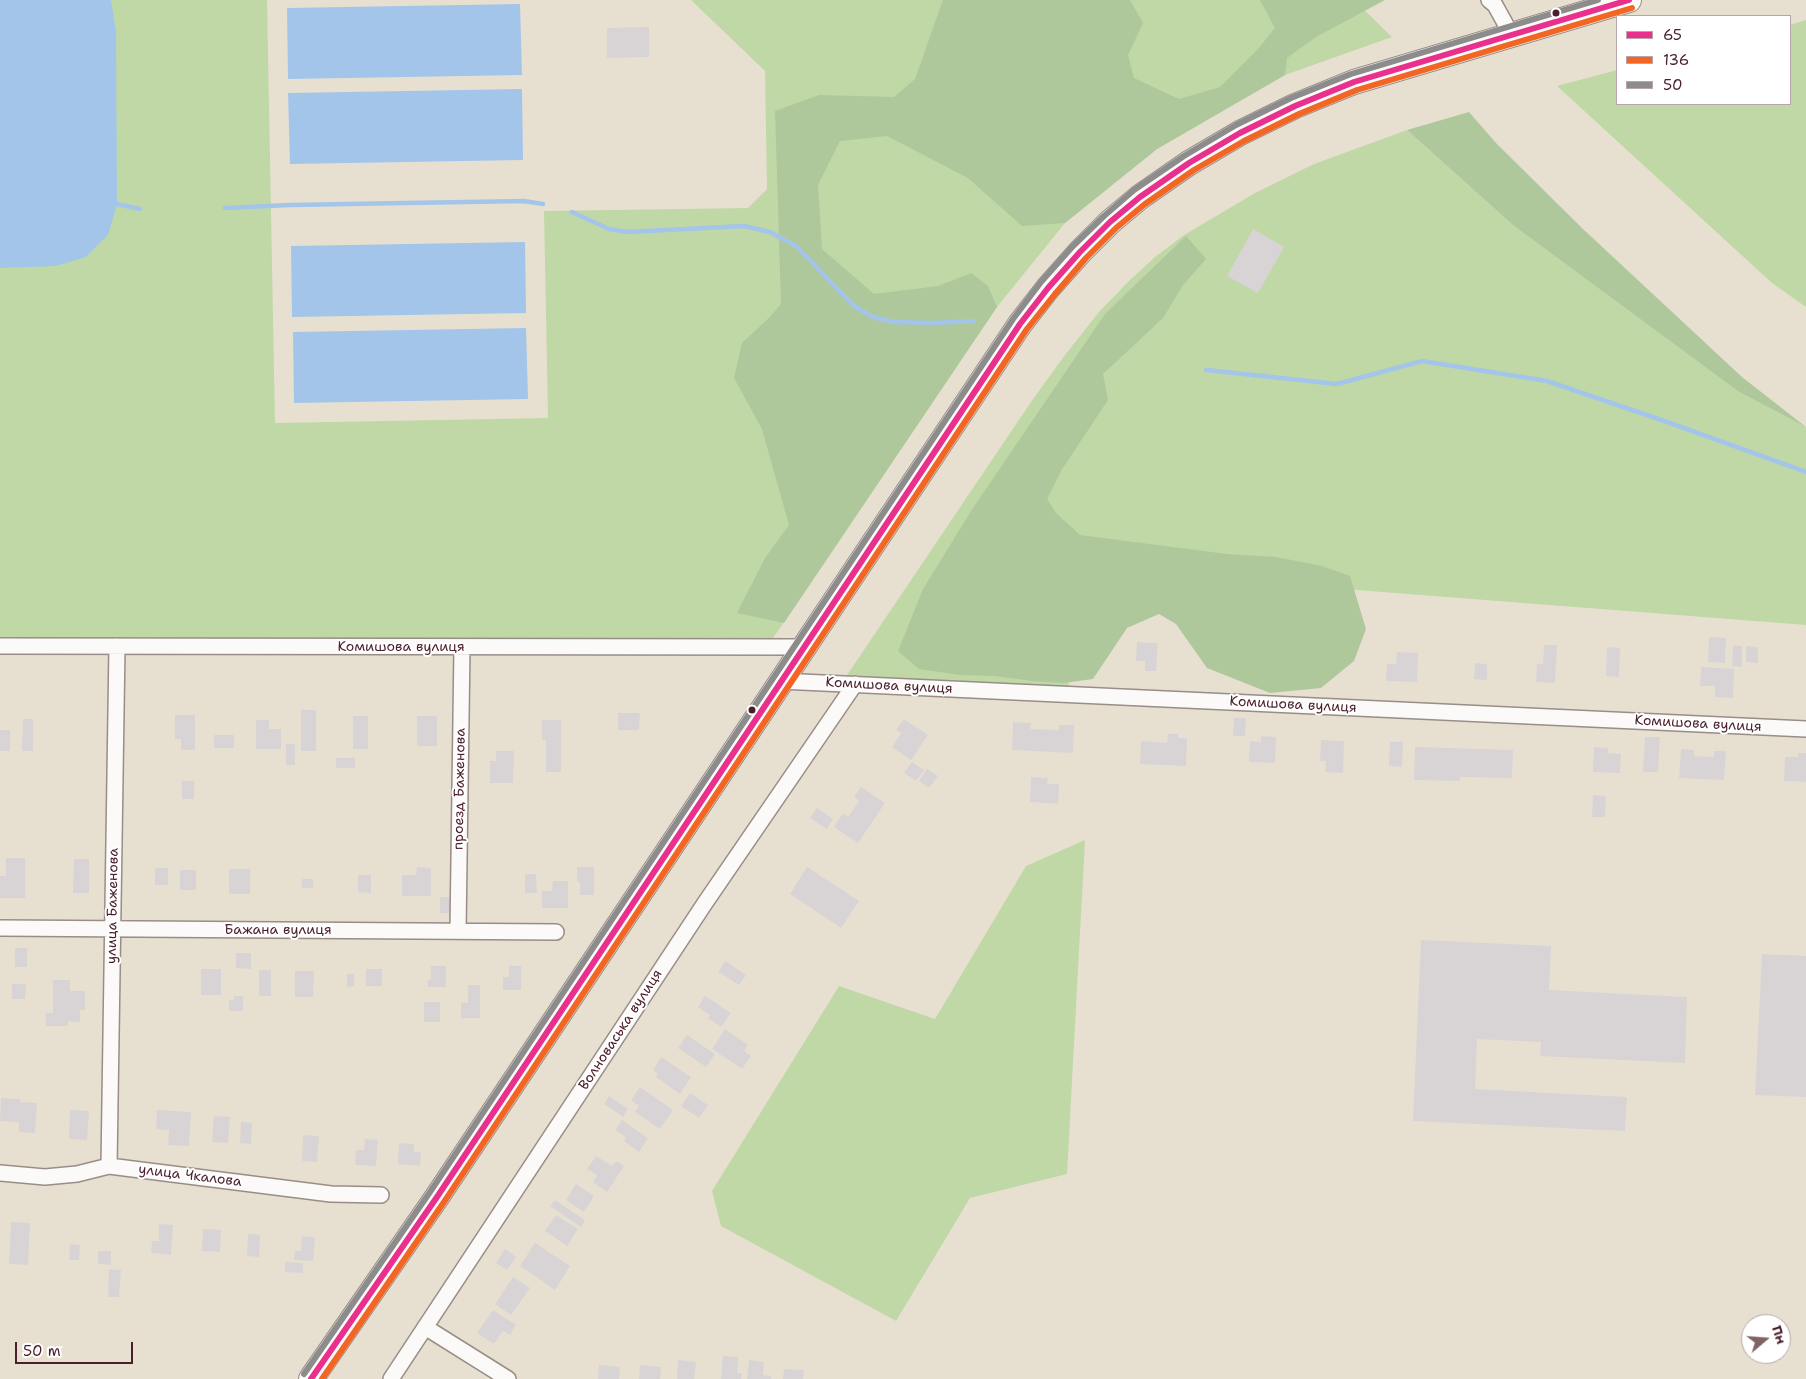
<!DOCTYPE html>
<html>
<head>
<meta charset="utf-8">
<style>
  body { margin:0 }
  #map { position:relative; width:1806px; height:1379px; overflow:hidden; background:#e7e0d1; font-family:"Shantell Sans",sans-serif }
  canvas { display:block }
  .legend { position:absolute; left:1616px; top:15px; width:175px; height:90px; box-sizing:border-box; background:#fff; border:1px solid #b7a5aa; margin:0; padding:6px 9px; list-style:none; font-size:15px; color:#4a1f2b }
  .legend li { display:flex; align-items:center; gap:10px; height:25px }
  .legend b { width:25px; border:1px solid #b7a5aa }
  .north { position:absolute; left:1741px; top:1314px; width:50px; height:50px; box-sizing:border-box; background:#fff; border:1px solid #b7a5aa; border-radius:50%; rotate:72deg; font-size:14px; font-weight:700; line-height:20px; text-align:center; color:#4a1f2b }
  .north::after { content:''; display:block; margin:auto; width:18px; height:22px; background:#816365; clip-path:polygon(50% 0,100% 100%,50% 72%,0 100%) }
  .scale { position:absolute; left:15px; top:1342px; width:118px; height:22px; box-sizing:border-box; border:2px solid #4a1f2b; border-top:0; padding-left:6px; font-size:15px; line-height:18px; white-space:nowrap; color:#4a1f2b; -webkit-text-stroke:4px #fff; paint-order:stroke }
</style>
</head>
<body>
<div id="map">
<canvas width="1806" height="1379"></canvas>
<ul class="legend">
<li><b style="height:6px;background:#e8308c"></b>65</li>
<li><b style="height:6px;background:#f26522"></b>136</li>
<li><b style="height:6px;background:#8c8c8c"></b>50</li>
</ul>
<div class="north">Пн</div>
<div class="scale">50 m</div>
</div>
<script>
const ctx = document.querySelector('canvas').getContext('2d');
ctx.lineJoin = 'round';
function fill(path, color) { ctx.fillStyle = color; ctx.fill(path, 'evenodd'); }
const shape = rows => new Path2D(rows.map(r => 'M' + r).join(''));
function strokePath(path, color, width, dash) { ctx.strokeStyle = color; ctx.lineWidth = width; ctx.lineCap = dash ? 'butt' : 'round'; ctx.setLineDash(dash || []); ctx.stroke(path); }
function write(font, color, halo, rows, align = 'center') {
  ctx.font = font + ' "Shantell Sans",sans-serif'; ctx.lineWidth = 4; ctx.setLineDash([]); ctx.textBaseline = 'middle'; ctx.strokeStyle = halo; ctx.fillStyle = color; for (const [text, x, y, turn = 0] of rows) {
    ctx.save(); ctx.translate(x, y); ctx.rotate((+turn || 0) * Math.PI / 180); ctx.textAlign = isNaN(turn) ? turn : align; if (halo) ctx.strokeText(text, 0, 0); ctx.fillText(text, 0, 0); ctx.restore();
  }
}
fill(shape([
  [0,0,267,0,275,423,548,418,544,211,748,208,767,189,765,71,691,0,1354,0,1392,37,1285,75,1157,149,1065,223,997,307,767,647,0,646],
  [1806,20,1806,307,1772,283,1557,86,1617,70,1617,104,1790,104,1790,25],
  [1407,130,1514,226,1739,392,1806,427,1806,625,1087,569,1067,694,841,684,1033,399,1065,355,1099,312,1129,281,1155,257,1184,235,1255,193,1314,164],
  [1085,840,1067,1174,970,1198,896,1321,721,1226,712,1191,839,986,935,1019,1026,866]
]), '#c0d8a6');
fill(shape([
  [943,0,1130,0,1143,23,1128,55,1134,78,1179,99,1220,87,1258,49,1275,28,1260,0,1385,0,1316,37,1287,58,1285,75,1157,149,1065,223,1022,226,968,178,887,136,840,141,818,185,822,249,874,294,938,286,971,273,988,286,997,307,784,623,737,613,765,558,789,525,762,429,734,378,742,343,770,317,781,304,775,111,819,95,894,97,915,79],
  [1469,112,1496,143,1583,229,1742,377,1806,427,1739,392,1514,226,1407,130],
  [1186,236,1206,259,1183,285,1163,318,1103,374,1108,400,1061,471,1047,499,1056,513,1080,535,1227,554,1276,557,1322,566,1350,576,1366,629,1354,661,1321,688,1270,693,1207,668,1176,624,1159,614,1127,628,1093,679,1064,683,1032,681,995,676,960,675,919,669,898,651,923,589,973,508,1105,314]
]), '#aec89c');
fill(shape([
  [0,0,111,0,116,31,117,205,108,235,86,257,56,266,0,268],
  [520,4,522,75,288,79,287,8],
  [522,89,523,160,290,164,288,93],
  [525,242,526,313,292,317,291,246],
  [526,328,528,399,294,403,293,332]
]), '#a3c5ea');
strokePath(shape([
  [112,203,140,209],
  [225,208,290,205,524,201,543,204],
  [572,212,609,229,627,232,744,226,770,232,796,246,854,306,873,317,893,322,933,323,973,321],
  [1206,370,1337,384,1422,361,1547,381,1670,423,1806,472]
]), '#a3c5ea', 4.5);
fill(shape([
  [649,27,649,57,607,58,607,28],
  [1253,229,1284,247,1258,293,1227,276],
  [1709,637,1726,638,1725,663,1708,662],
  [1137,642,1158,643,1156,671,1145,671,1145,661,1136,661],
  [1544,645,1557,645,1555,683,1536,682,1537,664,1543,664],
  [1733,646,1742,646,1742,667,1732,666],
  [1746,646,1758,647,1758,663,1746,662],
  [1607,647,1620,648,1619,677,1606,676],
  [1397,652,1418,653,1417,682,1386,681,1387,664,1396,664],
  [1475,663,1487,664,1487,680,1474,679],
  [1701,667,1734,669,1733,698,1715,697,1715,686,1700,686],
  [301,710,316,710,316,751,301,751],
  [618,713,640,713,639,730,618,730],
  [175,715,195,715,195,750,181,750,181,739,175,739],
  [353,716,368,716,368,749,353,749],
  [417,716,437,716,437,746,417,746],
  [1234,718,1246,718,1245,736,1233,736],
  [23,719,33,719,33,751,22,751],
  [904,719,928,735,911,760,892,747,901,733,896,730],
  [256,720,269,720,269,729,281,729,281,749,256,749],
  [542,720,561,720,561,772,546,772,546,740,542,740],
  [1013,722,1031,723,1030,729,1059,730,1059,725,1074,725,1073,753,1012,750],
  [0,730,10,730,10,751,0,751],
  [1168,734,1178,734,1178,738,1187,738,1186,766,1140,764,1141,741,1167,743],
  [214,735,234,735,234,748,214,748],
  [1261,736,1276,737,1275,763,1249,762,1250,741,1261,742],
  [1645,737,1660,737,1658,772,1643,772],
  [1321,740,1344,741,1343,773,1325,772,1326,761,1320,761],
  [1390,742,1403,742,1402,767,1389,766],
  [286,744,295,744,295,765,286,765],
  [1415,747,1513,750,1512,778,1460,777,1460,781,1414,780],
  [1594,747,1608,748,1608,753,1621,754,1620,773,1593,772],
  [1681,749,1694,750,1694,756,1714,757,1714,751,1726,751,1724,780,1679,778],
  [496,751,514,751,513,783,490,783,490,761,496,761],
  [1798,753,1806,753,1806,782,1784,781,1785,757,1798,757],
  [336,758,355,758,355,768,336,768],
  [912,762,924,770,916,781,904,773],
  [927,769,938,776,929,788,919,781],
  [1031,777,1048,778,1047,784,1059,784,1058,804,1030,802],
  [182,781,194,781,194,799,182,799],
  [861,787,885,803,858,843,834,827,843,813,848,817,859,801,854,797],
  [1593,795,1606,796,1605,817,1592,817],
  [817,808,833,819,827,829,810,818],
  [6,858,25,858,25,898,0,898,0,876,6,876],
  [74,859,89,859,89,893,73,893],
  [417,867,431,868,431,896,402,896,402,875,416,875],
  [577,867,594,867,594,895,580,895,580,882,577,882],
  [807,867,859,901,841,928,790,894],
  [155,868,168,868,168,885,155,885],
  [229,869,250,869,250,894,229,894],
  [180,870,196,870,196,890,180,890],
  [525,874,536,874,537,893,525,893],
  [358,875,371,875,371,893,358,892],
  [302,879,313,879,313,888,302,888],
  [553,881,568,881,568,908,542,908,542,891,552,891],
  [440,897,451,897,451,913,440,913],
  [1421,940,1551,946,1549,990,1687,997,1685,1063,1540,1056,1541,1042,1477,1039,1475,1089,1627,1097,1625,1131,1413,1121],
  [15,948,27,948,27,967,15,967],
  [236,953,251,953,251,969,236,968],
  [1762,954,1806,956,1806,1097,1755,1095],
  [725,961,746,975,739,985,718,972],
  [431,966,446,966,446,987,428,987,428,980,431,980],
  [509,966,521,966,521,990,503,990,503,977,509,977],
  [201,969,221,969,221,995,201,995],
  [366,969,382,969,382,986,366,986],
  [259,970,271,970,271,996,259,996],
  [295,971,314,971,313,997,295,997],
  [347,974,354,974,354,986,347,987],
  [53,980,70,980,70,991,85,991,85,1010,80,1010,80,1022,68,1021,68,1026,46,1026,46,1013,53,1013],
  [12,984,26,984,25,999,12,999],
  [468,985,480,985,480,1018,461,1018,461,1003,468,1003],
  [234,996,243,996,243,1011,229,1011,229,1000,234,1000],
  [705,996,731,1013,721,1027,708,1018,710,1015,698,1007],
  [424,1002,440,1002,440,1022,424,1022],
  [725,1029,748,1045,744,1051,751,1056,742,1069,712,1049],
  [687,1035,715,1054,706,1067,678,1048],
  [661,1057,691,1077,680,1094,656,1077,658,1074,653,1070],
  [640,1087,673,1110,660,1129,635,1112,639,1106,631,1100],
  [690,1093,708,1105,699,1118,681,1106],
  [609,1096,628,1109,623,1117,604,1104],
  [1,1098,20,1099,20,1102,37,1103,35,1133,19,1132,19,1122,0,1121],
  [70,1110,89,1111,87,1140,69,1139],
  [157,1110,191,1112,189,1146,168,1145,169,1130,156,1129],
  [214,1116,230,1117,228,1143,212,1142],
  [622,1120,648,1138,639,1152,624,1141,626,1137,615,1130],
  [241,1122,252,1123,251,1144,240,1143],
  [303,1135,319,1136,317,1162,302,1161],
  [365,1139,378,1140,376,1166,355,1165,356,1150,364,1150],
  [399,1143,414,1144,414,1152,421,1152,420,1166,398,1164],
  [596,1156,612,1166,616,1161,624,1166,607,1192,593,1182,597,1175,587,1169],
  [576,1184,594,1196,584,1212,566,1200],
  [555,1200,585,1220,581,1227,550,1206],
  [556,1215,578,1229,567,1246,545,1231],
  [11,1222,30,1223,28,1265,9,1264],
  [159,1224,173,1225,171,1255,151,1253,152,1241,159,1241],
  [203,1229,221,1230,220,1252,202,1251],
  [248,1234,260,1235,259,1257,247,1256],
  [302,1236,315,1237,313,1261,294,1260,295,1251,301,1251],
  [535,1243,570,1266,555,1290,520,1266],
  [70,1244,80,1245,79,1260,69,1260],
  [505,1249,516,1257,507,1270,496,1263],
  [98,1251,111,1251,111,1265,98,1264],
  [285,1262,303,1263,303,1273,285,1272],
  [109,1269,121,1270,119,1297,108,1297],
  [513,1277,530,1288,511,1315,495,1304],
  [493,1310,516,1325,510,1335,503,1331,494,1344,477,1333],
  [723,1356,738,1357,737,1373,742,1373,741,1379,721,1379],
  [678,1360,696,1362,694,1379,677,1379],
  [749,1360,764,1362,763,1375,771,1376,771,1379,747,1379],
  [599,1365,620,1367,619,1379,598,1379],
  [640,1365,661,1367,660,1379,639,1379],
  [784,1369,804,1370,803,1379,783,1379]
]), '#d8d4d5');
const street = shape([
  [1489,0,1495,5,1511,34],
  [0,646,803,647],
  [780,681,1806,729],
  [0,928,556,932],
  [458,931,462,647],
  [109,1166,117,646],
  [0,1173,45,1177,77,1174,109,1166,331,1194,381,1195],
  [425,1327,508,1379],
  [391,1379,705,903,855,684]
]);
const primary = shape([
  [311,1379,437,1197,1020,324,1048,288,1080,252,1110,222,1140,197,1189,163,1240,133,1295,106,1354,82,1629,0]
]);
strokePath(street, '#988d87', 18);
strokePath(primary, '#988d87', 26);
strokePath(street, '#fbfaf8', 15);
strokePath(primary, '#fbfaf8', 24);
strokePath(shape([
  [311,1379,437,1197,1020,324,1048,288,1080,252,1110,222,1140,197,1189,163,1240,133,1295,106,1354,82,1629,0]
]), '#e8308c', 6);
strokePath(shape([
  [322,1379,444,1202,1027,329,1055,294,1086,258,1116,228,1145,204,1194,170,1244,141,1299,114,1357,90,1632,8]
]), '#f26522', 6);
strokePath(shape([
  [304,1374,430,1192,1013,319,1041,282,1073,246,1104,216,1134,190,1184,156,1236,125,1291,98,1351,74,1598,0]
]), '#8c8c8c', 6);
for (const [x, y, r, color] of [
  [1556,13,4.5,"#4a1f2b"],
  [752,710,4.5,"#4a1f2b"]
]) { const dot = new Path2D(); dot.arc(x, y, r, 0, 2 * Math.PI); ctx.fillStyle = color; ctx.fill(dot); strokePath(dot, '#fff', 2); }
write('14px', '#4a1f2b', '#fff', [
  ["Комишова вулиця",401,647],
  ["Комишова вулиця",889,686,3],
  ["Комишова вулиця",1293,705,3],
  ["Комишова вулиця",1698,724,3],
  ["проезд Баженова",460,789,-89],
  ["улица Баженова",113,906,-89],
  ["Бажана вулиця",278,930],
  ["Волноваська вулиця",621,1030,-57],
  ["улица Чкалова",190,1176,7]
]);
</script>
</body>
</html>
